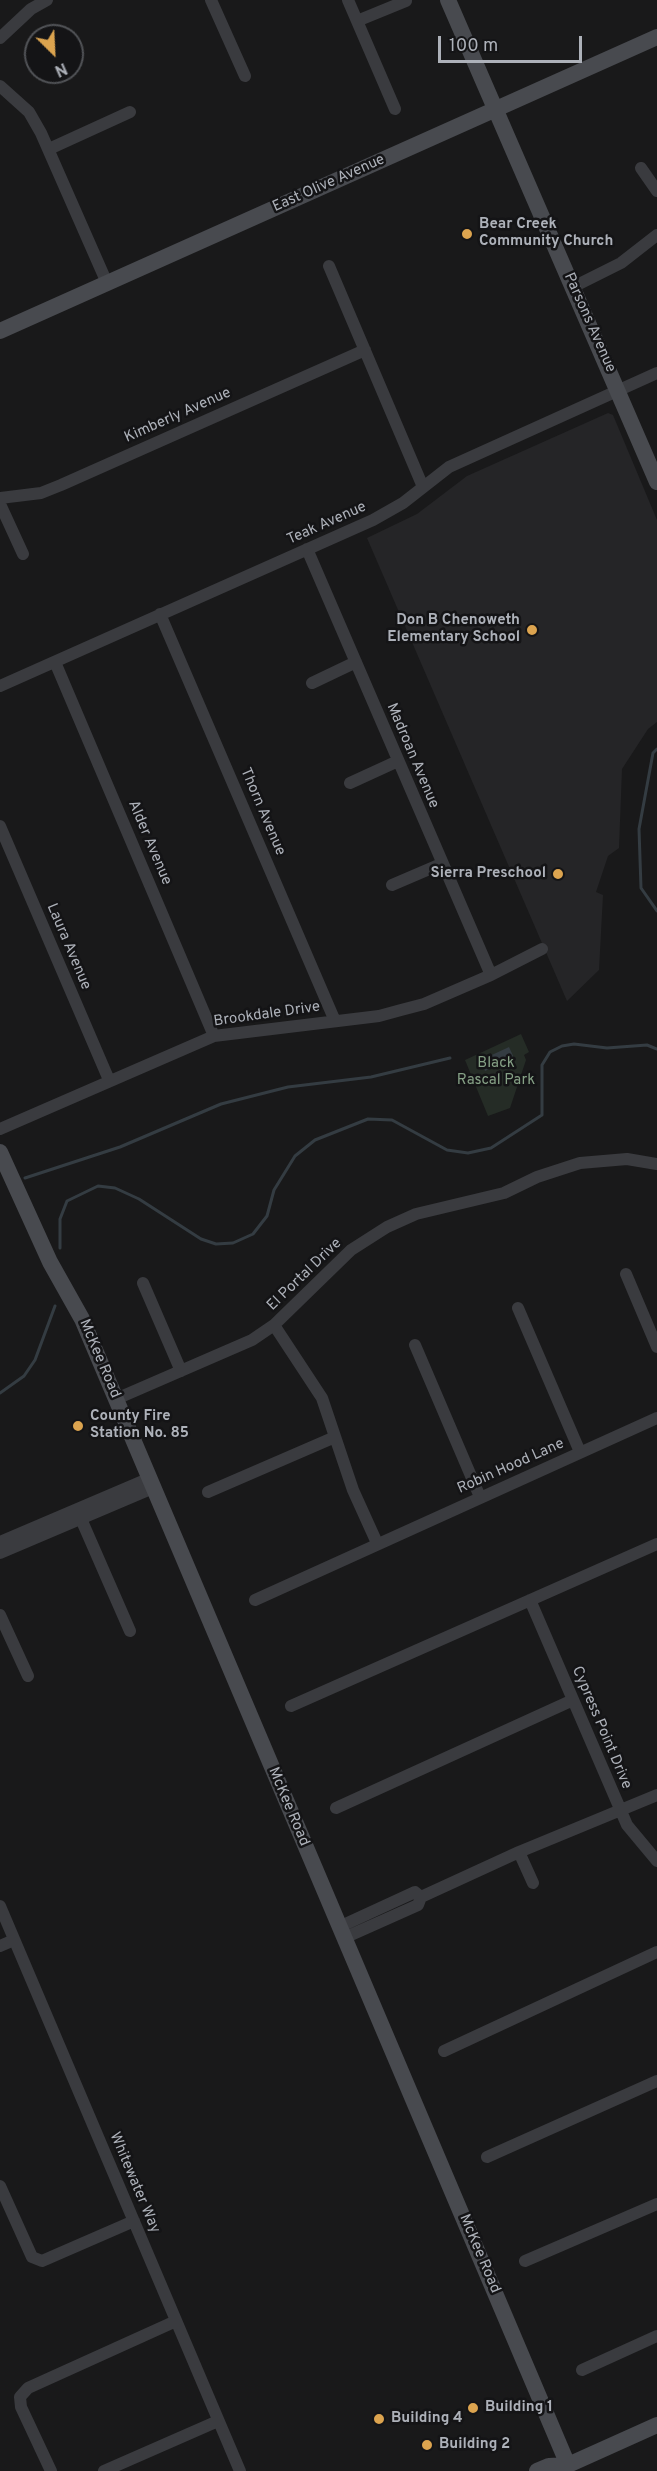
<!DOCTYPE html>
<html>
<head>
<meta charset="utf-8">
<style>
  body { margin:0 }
  #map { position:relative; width:657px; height:2471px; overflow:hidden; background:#19191a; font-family:Overpass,sans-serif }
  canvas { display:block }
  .north { position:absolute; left:24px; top:24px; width:60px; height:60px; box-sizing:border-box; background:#141416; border:2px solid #515357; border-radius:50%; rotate:156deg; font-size:16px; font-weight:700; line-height:24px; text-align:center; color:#adb1b9 }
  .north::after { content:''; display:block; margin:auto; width:21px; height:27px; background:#dca44f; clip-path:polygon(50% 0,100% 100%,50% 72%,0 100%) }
  .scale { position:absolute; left:438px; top:36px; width:144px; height:27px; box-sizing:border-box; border:3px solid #adb1b9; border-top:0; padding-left:8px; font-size:18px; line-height:21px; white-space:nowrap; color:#adb1b9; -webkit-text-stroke:4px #141416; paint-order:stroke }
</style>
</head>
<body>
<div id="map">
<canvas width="657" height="2471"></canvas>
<div class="north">N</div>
<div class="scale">100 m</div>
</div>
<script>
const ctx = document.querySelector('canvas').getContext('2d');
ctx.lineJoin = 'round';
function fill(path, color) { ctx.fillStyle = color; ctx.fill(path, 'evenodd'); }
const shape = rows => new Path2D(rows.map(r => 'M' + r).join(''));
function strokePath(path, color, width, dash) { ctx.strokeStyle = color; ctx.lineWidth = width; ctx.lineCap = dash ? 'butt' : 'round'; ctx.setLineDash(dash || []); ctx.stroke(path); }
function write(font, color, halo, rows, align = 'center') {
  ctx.font = font + ' Overpass,sans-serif'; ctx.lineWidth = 5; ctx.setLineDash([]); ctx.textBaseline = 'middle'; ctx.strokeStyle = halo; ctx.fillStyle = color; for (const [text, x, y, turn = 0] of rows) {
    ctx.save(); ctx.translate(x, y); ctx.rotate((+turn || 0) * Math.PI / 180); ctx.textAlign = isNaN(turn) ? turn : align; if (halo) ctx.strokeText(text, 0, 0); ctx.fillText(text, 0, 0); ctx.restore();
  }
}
fill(shape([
  [608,413,613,415,657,520,657,722,648,729,622,769,619,848,608,856,596,892,603,895,599,970,567,1001,367,538,417,514,467,476]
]), '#252527');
fill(shape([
  [521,1034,529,1052,524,1055,526,1060,510,1108,488,1116,465,1060]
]), '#252c26');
fill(shape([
  [509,1047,514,1058,485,1071,481,1060]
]), '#343c42');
strokePath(shape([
  [657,749,653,753,639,829,641,888,657,911],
  [25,1178,120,1147,221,1104,288,1087,371,1077,450,1058],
  [60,1248,60,1219,67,1201,98,1186,115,1188,139,1199,201,1239,216,1244,233,1243,253,1234,267,1216,274,1190,295,1156,315,1140,368,1119,392,1120,447,1150,468,1153,491,1148,542,1115,542,1065,550,1052,562,1046,574,1044,607,1048,647,1045,657,1049],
  [0,1393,24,1376,35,1360,55,1306]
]), '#343c42', 3);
strokePath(shape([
  [211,0,245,76],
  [348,0,395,109],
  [357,21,406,1],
  [0,38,31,9,47,0],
  [0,86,29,112,41,133,107,283],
  [49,149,130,112],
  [641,168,657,191],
  [329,266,423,487],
  [573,287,621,263,657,235],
  [0,498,41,493,61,485,365,350],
  [0,504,23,554],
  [307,549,491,975],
  [160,614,335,1021],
  [55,662,214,1036],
  [312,683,356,662],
  [0,686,373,520,403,503,449,467,657,373],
  [350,783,398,761],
  [0,826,109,1080],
  [392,885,441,864],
  [0,1129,214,1036,379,1016,401,1010,424,1004,491,975,542,949],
  [626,1274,657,1347],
  [143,1283,181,1371],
  [518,1308,580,1452],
  [274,1325,322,1398,353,1490,377,1543],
  [415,1345,480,1497],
  [116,1399,252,1340,274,1325,351,1250,387,1227,416,1214,504,1193,537,1177,580,1163,627,1159,657,1164],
  [208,1492,335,1437],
  [78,1512,130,1631],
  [0,1542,150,1478],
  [0,1553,153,1488],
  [255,1600,657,1418],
  [530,1600,621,1811,627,1825,657,1861],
  [0,1615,28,1676],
  [291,1706,657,1544],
  [336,1808,573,1700],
  [519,1852,533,1883],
  [0,1906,240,2471],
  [339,1927,415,1892,421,1897],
  [344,1938,418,1905,421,1897,519,1852,657,1795],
  [0,1946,14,1940],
  [444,2051,657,1952],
  [487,2157,657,2081],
  [0,2186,32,2257,42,2261,134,2221],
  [525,2261,657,2204],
  [582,2370,657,2336],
  [51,2471,21,2407,20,2397,28,2388,176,2321],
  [104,2471,218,2421]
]), '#3a3b3f', 12);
strokePath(shape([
  [448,0,657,482],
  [0,331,657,37],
  [0,1152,50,1262,82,1319,568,2465],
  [537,2471,549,2466,568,2465,657,2425]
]), '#484a4f', 16);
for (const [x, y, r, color] of [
  [467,234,6,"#dca44f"],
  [532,630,6,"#dca44f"],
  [558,874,6,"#dca44f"],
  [78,1426,6,"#dca44f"],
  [473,2408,6,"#dca44f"],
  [379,2419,6,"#dca44f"],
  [427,2445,6,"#dca44f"]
]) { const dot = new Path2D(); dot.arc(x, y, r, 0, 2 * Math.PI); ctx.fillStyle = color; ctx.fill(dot); strokePath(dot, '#141416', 2); }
write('15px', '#adb1b9', '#141416', [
  ["East Olive Avenue",329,184,-24],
  ["Parsons Avenue",589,323,66],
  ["Kimberly Avenue",178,416,-24],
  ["Teak Avenue",327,524,-24],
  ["Madroan Avenue",412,756,67],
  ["Thorn Avenue",262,812,67],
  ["Alder Avenue",149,843,67],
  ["Laura Avenue",68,947,67],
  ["Brookdale Drive",267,1015,-8],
  ["El Portal Drive",305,1275,-44],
  ["McKee Road",99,1359,67],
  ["Robin Hood Lane",511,1467,-24],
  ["Cypress Point Drive",601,1728,67],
  ["McKee Road",288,1807,67],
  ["Whitewater Way",134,2183,67],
  ["McKee Road",479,2254,67]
]);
write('bold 15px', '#adb1b9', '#141416', [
  ["Bear Creek",479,225],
  ["Community Church",479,242],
  ["Don B Chenoweth",520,621,"right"],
  ["Elementary School",520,638,"right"],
  ["Sierra Preschool",546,874,"right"],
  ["County Fire",90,1417],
  ["Station No. 85",90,1434],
  ["Building 1",485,2408],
  ["Building 4",391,2419],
  ["Building 2",439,2445]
], 'left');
write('15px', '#86a186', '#141416', [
  ["Black",496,1064],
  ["Rascal Park",496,1081]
]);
</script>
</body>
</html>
